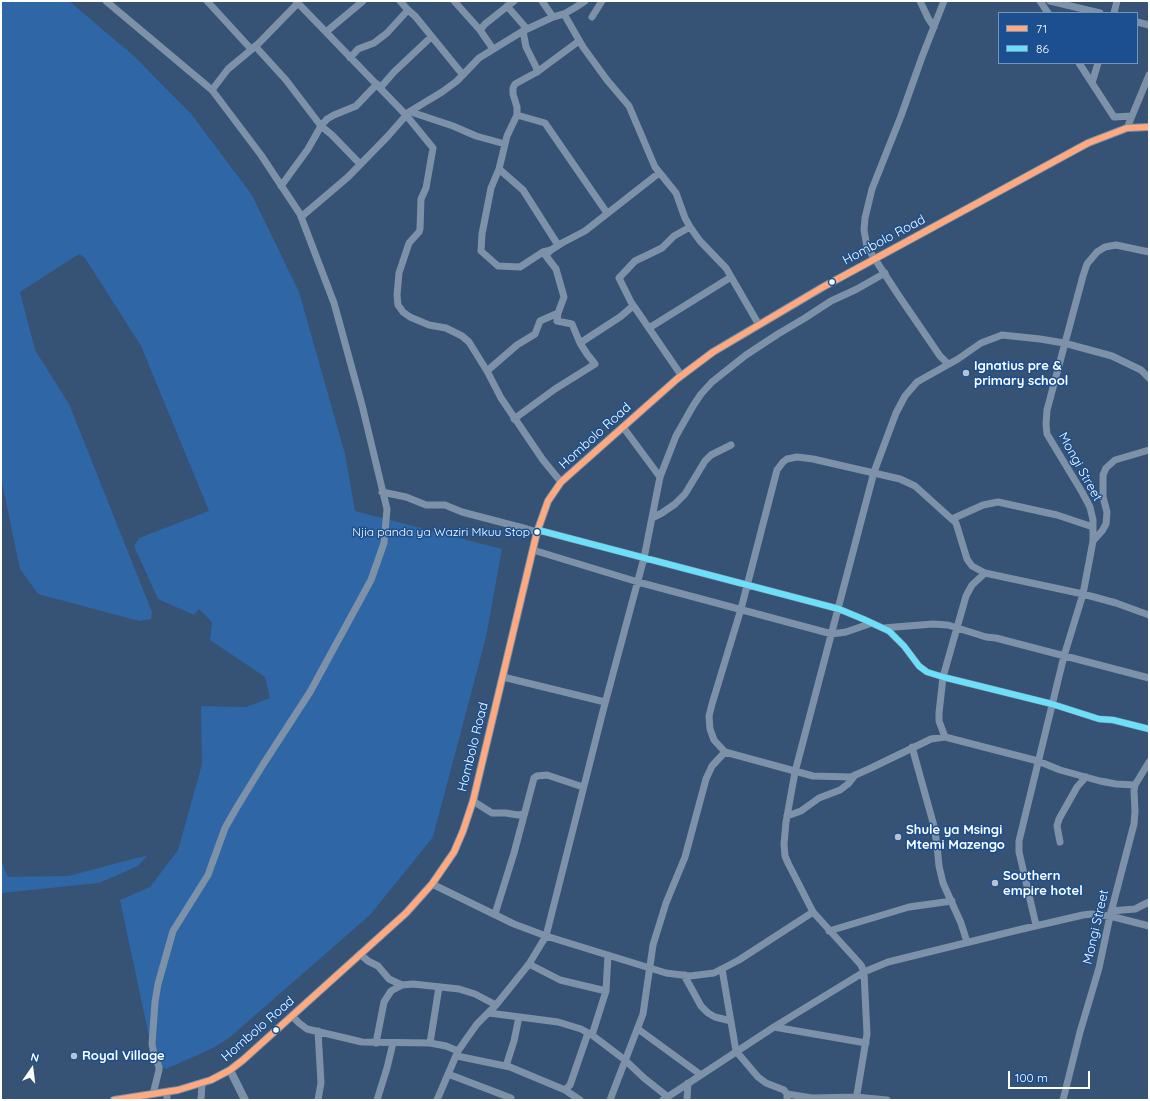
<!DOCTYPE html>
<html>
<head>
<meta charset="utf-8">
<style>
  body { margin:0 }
  #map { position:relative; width:1150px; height:1101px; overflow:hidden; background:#365274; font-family:Quicksand,sans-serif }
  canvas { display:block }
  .frame { position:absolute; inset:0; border:2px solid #fff; pointer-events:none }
  .legend { position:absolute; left:998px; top:12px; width:140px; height:52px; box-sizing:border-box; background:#1b4f8f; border:1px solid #7695bc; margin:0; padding:5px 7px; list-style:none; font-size:12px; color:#fff }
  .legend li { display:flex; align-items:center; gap:8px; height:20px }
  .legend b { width:20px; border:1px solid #7695bc }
  .north { position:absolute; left:12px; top:1049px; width:40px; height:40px; -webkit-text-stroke:3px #1b4f8f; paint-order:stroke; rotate:14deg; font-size:11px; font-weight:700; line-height:16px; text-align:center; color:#fff }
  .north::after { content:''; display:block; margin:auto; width:14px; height:18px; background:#fff; clip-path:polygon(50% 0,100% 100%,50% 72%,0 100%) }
  .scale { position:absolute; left:1008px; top:1071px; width:82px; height:18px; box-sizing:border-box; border:2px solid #fff; border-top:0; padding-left:5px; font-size:12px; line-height:14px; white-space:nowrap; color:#fff; -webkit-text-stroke:3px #1b4f8f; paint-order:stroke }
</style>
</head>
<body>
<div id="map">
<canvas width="1150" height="1101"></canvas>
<div class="frame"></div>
<ul class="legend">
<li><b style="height:5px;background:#ffa980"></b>71</li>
<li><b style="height:5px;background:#6ddff8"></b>86</li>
</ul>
<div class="north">N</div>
<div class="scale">100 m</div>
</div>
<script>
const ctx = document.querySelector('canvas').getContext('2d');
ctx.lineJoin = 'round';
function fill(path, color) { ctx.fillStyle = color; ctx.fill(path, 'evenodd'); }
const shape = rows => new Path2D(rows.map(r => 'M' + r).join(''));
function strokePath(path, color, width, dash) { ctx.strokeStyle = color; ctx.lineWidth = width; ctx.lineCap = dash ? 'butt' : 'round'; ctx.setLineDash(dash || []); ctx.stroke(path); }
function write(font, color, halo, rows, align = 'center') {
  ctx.font = font + ' Quicksand,sans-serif'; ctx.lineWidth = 3; ctx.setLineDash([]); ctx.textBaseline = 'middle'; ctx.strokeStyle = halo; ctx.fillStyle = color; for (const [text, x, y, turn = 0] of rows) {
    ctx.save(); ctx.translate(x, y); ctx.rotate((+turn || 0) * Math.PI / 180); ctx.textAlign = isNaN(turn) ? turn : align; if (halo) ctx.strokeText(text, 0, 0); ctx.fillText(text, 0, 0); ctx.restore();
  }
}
fill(shape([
  [1,1,69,1,134,56,192,115,252,195,299,292,345,454,355,511,502,549,486,637,433,837,370,915,229,1038,213,1048,166,1069,155,1065,120,900,150,887,178,850,202,764,201,706,246,707,270,698,265,677,210,640,212,622,199,609,194,615,158,599,134,546,139,538,209,511,141,346,85,258,79,254,20,292,35,350,69,404,152,612,151,619,139,621,38,594,20,569,1,478],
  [148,855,138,866,99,883,1,893,1,860,8,877,68,876]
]), '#2f66a5');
strokePath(shape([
  [106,1,212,90,261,155,300,214,334,303,362,405,387,509,384,543,371,580,310,692,264,763,237,807,225,828,208,875,173,931,158,984,155,1002,152,1044,154,1054,159,1067,159,1070,153,1094],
  [207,1,251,49],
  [296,1,406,115,433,148,426,188,421,199,420,229,419,232,409,243,399,273,397,295,398,305,403,312,410,317,429,325,446,328,462,336,469,342,487,371,501,398,543,460,561,482],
  [400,1,408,10,415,16,463,75],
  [454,1,480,30],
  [542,1,553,17],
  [920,1,928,18,934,27],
  [944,1,922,57,901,116,872,189,865,218,864,230,867,247,899,296,940,356,948,364],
  [1040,1,1048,13],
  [1050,1,1100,13],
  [507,6,527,29],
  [1114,13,1117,1],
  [564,14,583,47,607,80,629,106,655,167,676,193,685,218,690,227,700,241,726,268,759,325],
  [592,17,602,1],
  [1137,22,1149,25],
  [523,31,526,47,536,67,537,72],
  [326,32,363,1],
  [255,46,286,80,321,126,332,135,360,164],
  [493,49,480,30,485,24,514,1],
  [350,58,358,49,374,43,387,33,408,10],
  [1079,63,1114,117,1131,116],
  [1092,83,1098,63],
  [380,88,394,72,431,37],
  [212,90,228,69,257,45,298,3],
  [411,112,453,126,476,136,505,144],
  [517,115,545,123,607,213],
  [1127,128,1149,75],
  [499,169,523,190,558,245],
  [281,186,308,149,321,126,327,119,334,115,356,106,377,84],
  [301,217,348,177,388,136,409,112,442,92,457,81,479,58,523,31,553,17,564,14,576,7,585,1],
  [551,250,543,252,520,267,498,266,481,251,482,234,491,188,499,169,507,136,517,115,517,107,513,94,513,88,515,84,537,72,579,41],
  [649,328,731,277],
  [580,343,620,317,633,306],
  [487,371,517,345,535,334,540,321,558,313],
  [681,375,631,302,619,278,635,261,662,248,674,236,690,227],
  [514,419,555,389,595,364,587,354,580,343,572,324,557,321,558,313,564,297,556,269,546,256,547,254,551,250,562,243,585,231,659,173],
  [623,427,660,477],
  [382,492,406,497,426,505,445,505,462,512,527,529,537,532],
  [652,518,662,513,675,504,685,494,705,461,711,455,731,445],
  [952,519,983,505,998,502,1057,515,1093,527],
  [538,530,839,609,863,619,889,631,904,646,919,666,927,672,943,677,1052,704,1099,719,1113,720,1149,729],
  [1093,541,1102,531,1106,524,1107,512,1103,497,1103,475,1106,468,1115,460,1149,450],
  [533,550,638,582,832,634,846,632,872,623],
  [883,628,933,624,948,625,986,637,996,638,1149,678],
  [503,677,605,702],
  [945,737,939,721,939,713,943,677,966,596,972,585,985,573],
  [912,747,934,826,937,845,939,866,943,883,961,923,967,942],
  [1135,785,1116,784,1100,781,1060,770,1038,761,945,737,931,739,871,768,851,777,813,776,725,752,714,740,710,729,709,716,712,704,741,609,777,470,783,462,787,459,797,457,813,459,900,479,915,486,956,523,967,559,972,566,985,573,1083,594,1116,603,1149,615],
  [473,801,492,813,506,813,518,815,524,814],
  [787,816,801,811,819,798,840,790,848,784,855,775],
  [1060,842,1057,826,1059,819,1077,787,1086,777],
  [432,884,514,924,546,936,666,973,690,976,714,973,739,960,813,912],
  [1111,911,1135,909,1149,902],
  [495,914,514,853,534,778,537,776,547,775,583,787],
  [1036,925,1019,852,1019,841,1064,656,1083,594,1093,541,1093,520,1090,507,1082,492,1047,434,1046,424,1047,410,1083,276,1087,264,1097,252,1105,247,1116,245,1149,252],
  [829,931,909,907,952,901],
  [360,954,368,961,378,966,389,979,402,985],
  [529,964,560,980,606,991],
  [722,969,736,1051,758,1077,766,1083,784,1090,787,1094,787,1100],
  [684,975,701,1006,708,1013,715,1017,731,1021],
  [489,1013,558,1022,581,1029,592,1035,625,1060,644,1078,668,1097],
  [292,1016,299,1023,307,1029,362,1042,430,1043,446,1046,458,1051],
  [774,1027,866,1043],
  [638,1029,701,1075],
  [592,1035,606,991,608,955],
  [376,1043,384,1002,391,991,402,985,413,984,459,989,475,994,496,1005],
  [430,1043,439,987],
  [457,1056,510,1067,565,1090,580,1100],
  [506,1066,514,1041,519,1017],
  [448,1074,511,1098],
  [565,1090,570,1085,588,1033],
  [787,1094,812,1098,856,1097,887,1100],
  [167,1100,167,1092],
  [201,1100,202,1084],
  [318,1100,321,1083,318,1031],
  [377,1100,387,1068,393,1043],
  [437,1100,458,1051,467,1038,477,1024,496,1005,529,964,546,936,603,711,644,558,660,477,676,436,693,406,701,394,712,382,746,355,778,334,805,318,831,301,857,289,885,273],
  [610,1100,643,1014,653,945,666,903,685,857,706,779,712,766,725,752],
  [663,1100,774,1027,864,972,888,962,1018,930,1083,915,1091,914,1110,916,1149,926],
  [687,1100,688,1083],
  [856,1100,867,1034,864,972,861,965,813,912,788,863,785,856,784,844,786,822,795,772,874,472,896,413,905,396,917,382,958,359,981,343,1002,335,1040,339,1064,343,1112,356,1141,370,1149,378],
  [1063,1100,1080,1032,1099,968,1110,916,1134,824,1135,811,1134,791,1135,785,1149,762]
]), '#7d92a8', 7);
strokePath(shape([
  [230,1070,245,1100],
  [114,1100,178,1090,211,1080,230,1070,243,1060,406,913,432,884,454,852,463,831,473,801,537,532,548,501,561,482,677,379,713,352,823,287,1088,143,1127,128,1149,127]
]), '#7d92a8', 8);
strokePath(shape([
  [114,1100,178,1090,211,1080,230,1070,243,1060,406,913,432,884,454,852,463,831,473,801,537,532,548,501,561,482,677,379,713,352,823,287,1088,143,1127,128,1149,127]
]), '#ffa980', 6);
strokePath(shape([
  [538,530,839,609,863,619,889,631,904,646,919,666,927,672,943,677,1052,704,1099,719,1113,720,1149,729]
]), '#6ddff8', 6);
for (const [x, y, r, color] of [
  [832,282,3.5,"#fff"],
  [966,373,4,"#b9c2ce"],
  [537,532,3.5,"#fff"],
  [898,837,4,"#b9c2ce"],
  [995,883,4,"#b9c2ce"],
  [276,1030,3.5,"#fff"],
  [74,1056,4,"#b9c2ce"]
]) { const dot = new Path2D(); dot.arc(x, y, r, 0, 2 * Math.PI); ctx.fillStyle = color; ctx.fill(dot); strokePath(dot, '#1b4f8f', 1.5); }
write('12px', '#fff', '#1b4f8f', [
  ["Njia panda ya Waziri Mkuu Stop",530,532]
], 'right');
write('13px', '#fff', '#1b4f8f', [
  ["Hombolo Road",884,240,-28],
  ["Hombolo Road",595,436,-42],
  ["Mongi Street",1080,467,61],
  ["Hombolo Road",473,747,-76],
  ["Mongi Street",1096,927,-77],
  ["Hombolo Road",258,1029,-41]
]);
write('bold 13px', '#fff', '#1b4f8f', [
  ["Ignatius pre &",974,366],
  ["primary school",974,381],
  ["Shule ya Msingi",906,830],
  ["Mtemi Mazengo",906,845],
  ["Southern",1003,876],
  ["empire hotel",1003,891],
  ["Royal Village",82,1056]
], 'left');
</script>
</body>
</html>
